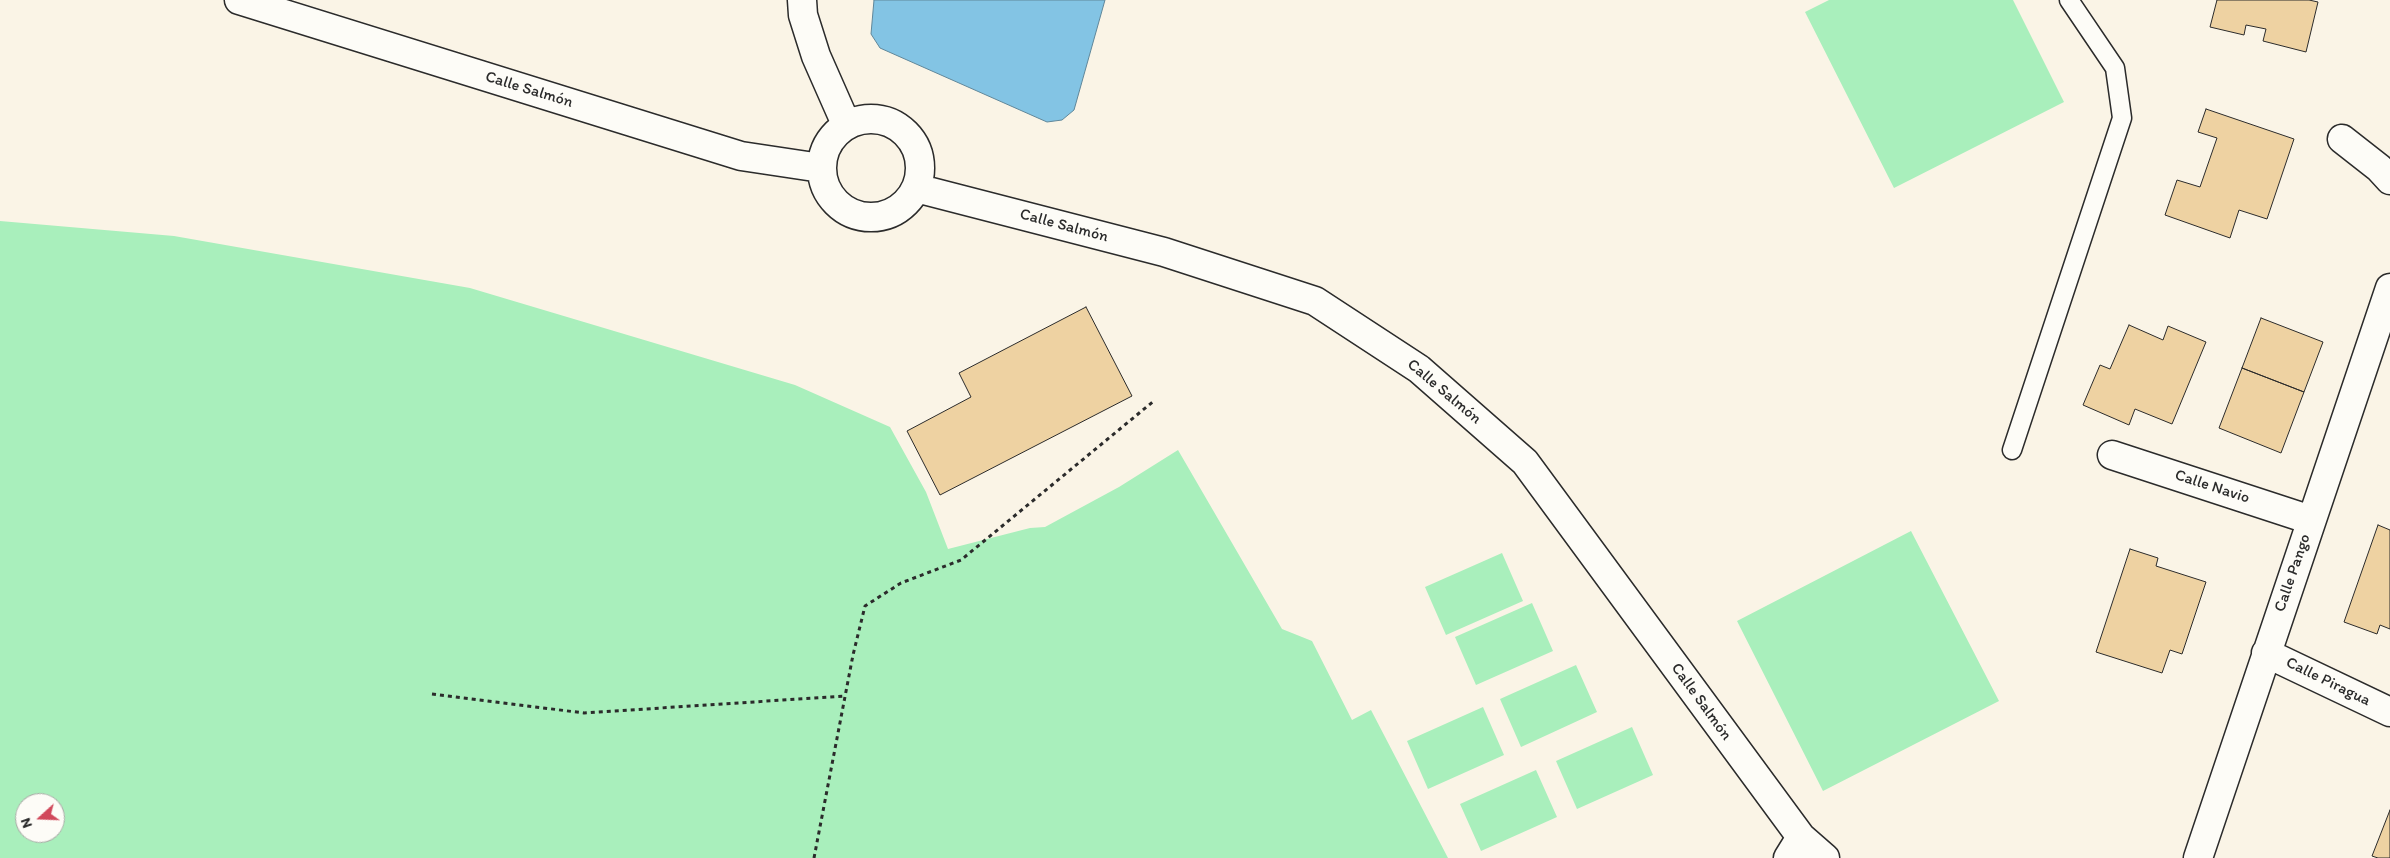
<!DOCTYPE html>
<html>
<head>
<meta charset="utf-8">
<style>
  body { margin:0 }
  #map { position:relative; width:2390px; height:858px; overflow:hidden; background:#faf4e6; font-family:Itim,sans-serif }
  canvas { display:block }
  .north { position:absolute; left:15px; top:793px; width:50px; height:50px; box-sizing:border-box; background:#fdfcf7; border:1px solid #a9a8a5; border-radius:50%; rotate:250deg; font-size:14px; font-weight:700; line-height:20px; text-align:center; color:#2b2b2b }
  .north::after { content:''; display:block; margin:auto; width:18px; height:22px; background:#d1495b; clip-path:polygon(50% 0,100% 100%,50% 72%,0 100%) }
</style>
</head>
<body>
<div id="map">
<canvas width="2390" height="858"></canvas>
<div class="north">N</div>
</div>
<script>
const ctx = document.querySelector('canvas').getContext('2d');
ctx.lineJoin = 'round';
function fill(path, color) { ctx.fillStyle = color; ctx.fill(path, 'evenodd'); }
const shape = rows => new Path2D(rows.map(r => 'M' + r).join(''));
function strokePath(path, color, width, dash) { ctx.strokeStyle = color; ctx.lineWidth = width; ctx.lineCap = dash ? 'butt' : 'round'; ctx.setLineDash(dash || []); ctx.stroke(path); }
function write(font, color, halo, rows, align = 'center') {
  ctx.font = font + ' Itim,sans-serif'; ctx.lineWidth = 5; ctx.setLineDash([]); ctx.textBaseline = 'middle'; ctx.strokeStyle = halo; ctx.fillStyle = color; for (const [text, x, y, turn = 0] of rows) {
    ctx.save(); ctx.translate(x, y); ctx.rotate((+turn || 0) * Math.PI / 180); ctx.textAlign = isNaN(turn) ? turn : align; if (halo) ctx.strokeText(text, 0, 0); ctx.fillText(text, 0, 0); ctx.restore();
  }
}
fill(shape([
  [1829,0,2013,0,2064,102,1894,188,1805,12],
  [0,221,174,236,470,288,795,385,890,427,926,492,948,549,1030,528,1045,527,1119,487,1178,450,1282,629,1312,641,1352,720,1371,710,1448,858,0,858],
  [25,803,55,803,55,833,25,833],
  [1911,531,1999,701,1823,791,1737,621],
  [1502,553,1523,601,1446,635,1425,587],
  [1532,603,1553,651,1476,685,1455,637],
  [1576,665,1597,712,1521,747,1500,699],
  [1483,707,1504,755,1428,789,1407,741],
  [1632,727,1653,775,1577,809,1556,761],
  [1536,770,1557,817,1481,851,1460,804]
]), '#a9efbc');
const water = shape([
  [874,0,1105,0,1074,110,1062,120,1047,122,880,48,871,34,874,0]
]);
fill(water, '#83c4e4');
strokePath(water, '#60879a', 1);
const building = shape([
  [2217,0,2309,0,2318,2,2306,52,2263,41,2266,29,2246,25,2244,35,2210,27,2217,0],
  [2206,109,2294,139,2267,219,2239,210,2230,238,2165,215,2177,180,2200,187,2217,138,2198,132,2206,109],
  [1086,307,1132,396,940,495,907,431,971,397,959,373,1086,307],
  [2261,318,2323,342,2304,392,2242,368,2261,318],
  [2129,325,2163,340,2168,326,2206,342,2172,424,2135,409,2129,425,2083,405,2100,365,2110,369,2129,325],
  [2242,368,2304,392,2281,453,2219,428,2242,368],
  [2378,525,2390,530,2390,629,2380,625,2377,634,2344,622,2378,525],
  [2130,549,2158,558,2156,566,2206,582,2182,654,2170,650,2162,673,2096,652,2130,549],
  [2390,810,2390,858,2378,858,2372,856,2390,810]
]);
fill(building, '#eed2a2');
strokePath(building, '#2b2b2b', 1);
const lane = shape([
  [2012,450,2122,118,2115,68,2069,0]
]);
const street = shape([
  [2342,139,2379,168,2390,180],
  [2112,455,2311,520],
  [2266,653,2390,712],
  [2198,858,2390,288]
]);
const secondary = shape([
  [239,0,741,156,821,168],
  [802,0,803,15,816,56,846,124],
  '822 168a49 49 0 1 1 98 0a49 49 0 1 1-98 0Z',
  [916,188,1164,252,1315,301,1419,369,1525,462,1801,837,1825,858],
  [1788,858,1801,837]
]);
strokePath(lane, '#2b2b2b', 21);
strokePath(street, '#2b2b2b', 31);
strokePath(secondary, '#2b2b2b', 31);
strokePath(shape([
  [432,694,584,713,845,696],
  [814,858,853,655,865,606,901,583,961,560,1155,400]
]), '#2b2b2b', 3, [4, 4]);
strokePath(lane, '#fdfcf7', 18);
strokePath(street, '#fdfcf7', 28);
strokePath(secondary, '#fdfcf7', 28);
write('16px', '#2b2b2b', '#fdfcf7', [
  ["Calle Salmón",529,90,17],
  ["Calle Salmón",1064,226,15],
  ["Calle Salmón",1444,392,40],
  ["Calle Navio",2212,487,18],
  ["Calle Pango",2293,573,-71],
  ["Calle Piragua",2328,682,26],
  ["Calle Salmón",1701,702,54]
]);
</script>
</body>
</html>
